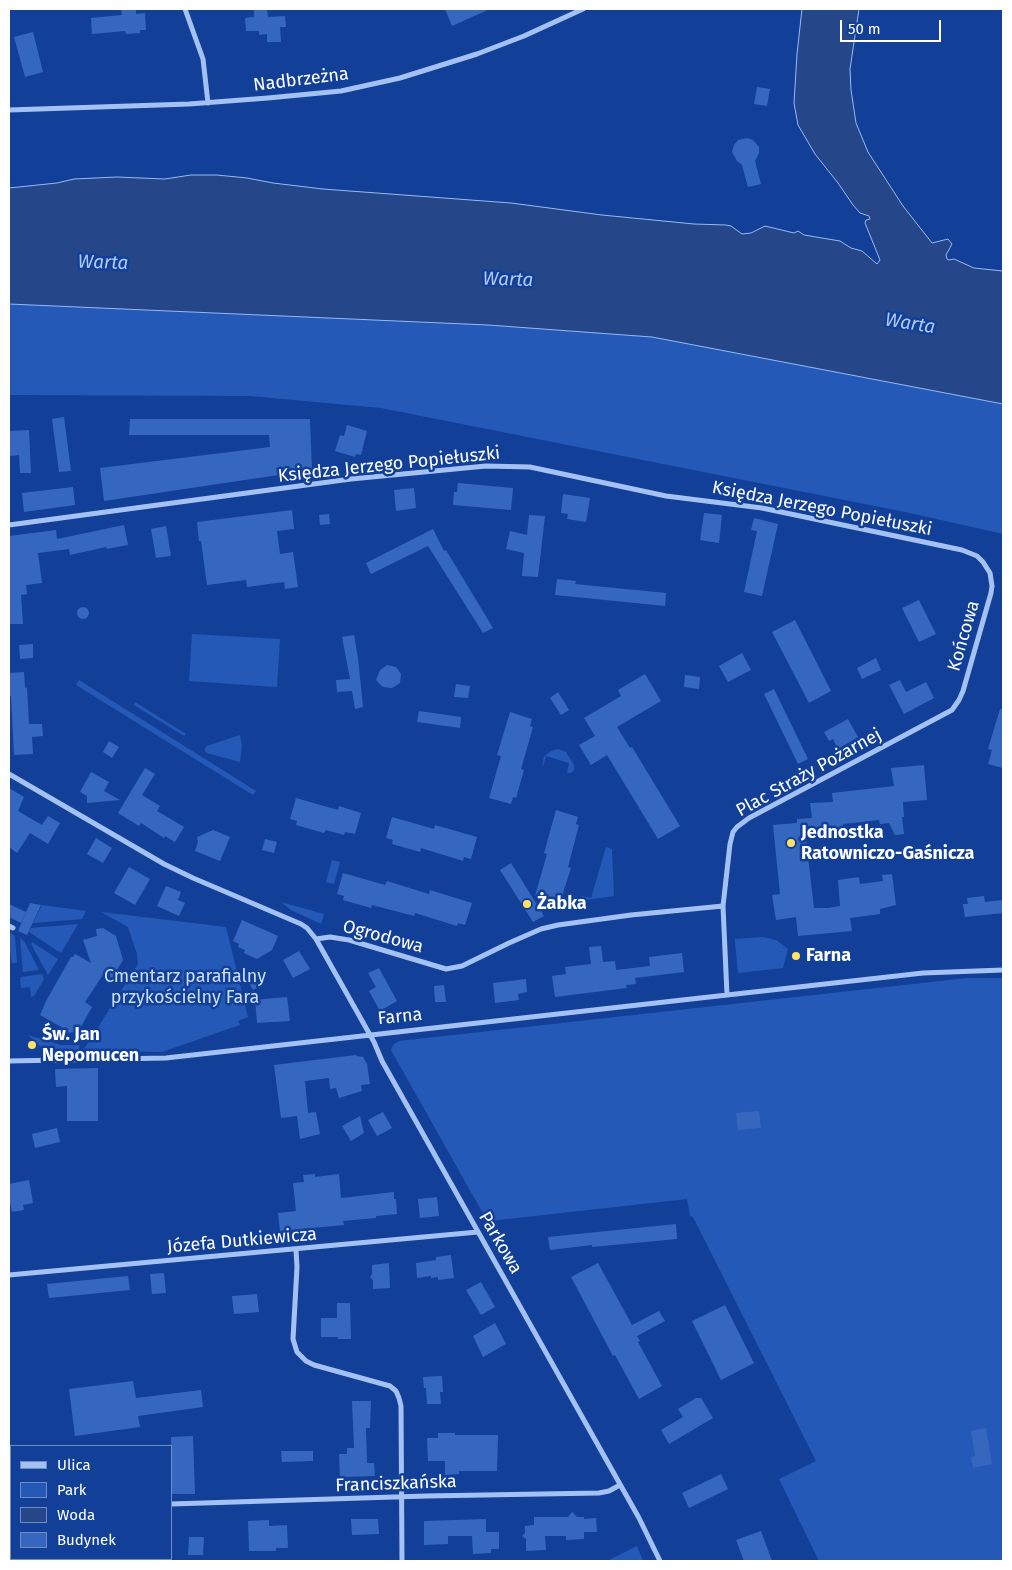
<!DOCTYPE html>
<html>
<head>
<meta charset="utf-8">
<style>
  body { margin:0 }
  #map { position:relative; width:1012px; height:1570px; overflow:hidden; background:#124098; font-family:"Fira Sans",sans-serif }
  canvas { display:block }
  .frame { position:absolute; inset:0; border:10px solid #fff; pointer-events:none }
  .legend { position:absolute; left:10px; top:1445px; width:162px; height:115px; box-sizing:border-box; background:#124098; border:1px solid #718cc1; margin:0; padding:6px 9px; list-style:none; font-size:15px; color:#fff }
  .legend li { display:flex; align-items:center; gap:10px; height:25px }
  .legend b { width:25px; border:1px solid #718cc1 }
  .scale { position:absolute; left:840px; top:20px; width:101px; height:22px; box-sizing:border-box; border:2px solid #fff; border-top:0; padding-left:6px; font-size:15px; line-height:18px; white-space:nowrap; color:#fff; -webkit-text-stroke:4px #124098; paint-order:stroke }
</style>
</head>
<body>
<div id="map">
<canvas width="1012" height="1570"></canvas>
<div class="frame"></div>
<ul class="legend">
<li><b style="height:6px;background:#a4c1f3"></b>Ulica</li>
<li><b style="height:14px;background:#2559b7"></b>Park</li>
<li><b style="height:14px;background:#25478a"></b>Woda</li>
<li><b style="height:14px;background:#3667bf"></b>Budynek</li>
</ul>
<div class="scale">50 m</div>
</div>
<script>
const ctx = document.querySelector('canvas').getContext('2d');
ctx.lineJoin = 'round';
function fill(path, color) { ctx.fillStyle = color; ctx.fill(path, 'evenodd'); }
const shape = rows => new Path2D(rows.map(r => 'M' + r).join(''));
function strokePath(path, color, width, dash) { ctx.strokeStyle = color; ctx.lineWidth = width; ctx.lineCap = dash ? 'butt' : 'round'; ctx.setLineDash(dash || []); ctx.stroke(path); }
function write(font, color, halo, rows, align = 'center') {
  ctx.font = font + ' "Fira Sans",sans-serif'; ctx.lineWidth = 5; ctx.setLineDash([]); ctx.textBaseline = 'middle'; ctx.strokeStyle = halo; ctx.fillStyle = color; for (const [text, x, y, turn = 0] of rows) {
    ctx.save(); ctx.translate(x, y); ctx.rotate((+turn || 0) * Math.PI / 180); ctx.textAlign = isNaN(turn) ? turn : align; if (halo) ctx.strokeText(text, 0, 0); ctx.fillText(text, 0, 0); ctx.restore();
  }
}
fill(shape([
  [9,304,488,325,652,337,1003,404,1003,534,910,513,381,408,250,396,9,395],
  [192,634,280,639,277,687,189,681],
  [79,680,256,791,253,795,76,685],
  [135,702,186,734,184,736,134,705],
  [240,735,242,746,240,762,207,753,205,751,205,748,207,746],
  [558,749,566,752,574,765,574,770,571,773,567,773,569,763,546,756,543,766,542,766,544,757,547,754,551,751],
  [606,847,612,849,614,896,579,901,582,896,591,898],
  [332,860,340,862,334,884,326,882],
  [281,902,324,914,321,924,291,910],
  [42,905,86,911,82,919,33,923],
  [101,912,226,927,248,1017,238,1021,240,1025,162,1052,83,1051,138,964,137,954,128,927],
  [78,924,61,953,29,932,31,928],
  [11,933,15,936,17,963,12,963,9,946,9,936],
  [764,937,776,940,788,949,783,968,738,973,735,942,735,939],
  [20,938,24,941,39,970,23,972],
  [32,942,58,959,48,975,31,944],
  [42,974,44,979,34,996,31,997,30,987,21,988,20,979,21,977],
  [967,978,1003,978,1003,1561,819,1561,779,1479,816,1461,693,1217,690,1216,687,1199,490,1221,485,1217,391,1050,393,1045,399,1041],
  [28,1035,61,1045,79,1045,80,1050,63,1051,41,1047],
  [637,1546,643,1561,607,1561]
]), '#2559b7');
const water = shape([
  [802,9,859,9,850,69,851,90,856,123,868,152,903,206,932,243,948,239,952,244,946,255,947,259,949,260,954,259,974,268,1003,271,1003,404,652,337,488,325,9,304,9,188,57,183,74,179,117,177,165,179,191,175,217,175,247,178,273,183,323,189,511,203,602,215,694,224,726,225,731,226,742,234,751,233,765,226,794,233,798,231,804,235,840,241,851,248,862,251,877,264,880,260,865,223,866,220,870,219,869,216,860,213,853,205,838,183,815,154,798,125,794,103,797,54,802,9]
]);
fill(water, '#25478a');
strokePath(water, '#96baf7', 1);
fill(shape([
  [121,9,136,9,136,14,145,13,146,30,140,30,140,33,126,34,125,31,92,34,91,18,122,15],
  [254,9,267,9,268,17,285,16,286,27,280,27,281,42,267,42,267,34,259,35,259,31,246,31,245,18,254,17],
  [445,9,490,9,452,26],
  [33,32,43,72,25,77,14,37],
  [757,87,770,89,767,106,754,104],
  [747,138,753,140,759,147,759,153,755,161,761,184,748,187,742,165,737,161,732,152,734,145,738,140],
  [64,417,71,471,59,472,52,419],
  [130,419,310,419,312,470,104,501,100,468,270,447,269,435,129,435],
  [347,425,367,431,361,455,356,454,355,457,335,451,340,435,344,436],
  [29,430,31,473,20,473,19,455,10,456,9,431],
  [458,483,513,488,511,510,453,505,454,492,457,492],
  [73,487,75,505,24,512,22,493],
  [414,488,416,508,396,511,394,490],
  [563,494,590,498,586,522,567,519,568,514,561,513],
  [292,510,294,529,277,531,280,554,293,552,298,587,285,589,284,582,247,587,246,580,207,585,201,541,199,541,197,522],
  [704,513,722,515,719,543,700,540],
  [329,514,330,524,320,525,319,515],
  [529,515,545,516,538,577,522,576,524,553,506,549,510,531,527,535],
  [754,518,778,524,762,596,744,592,757,531,751,530],
  [124,525,128,545,107,549,106,547,70,555,69,549,38,553,42,583,26,585,27,594,21,595,23,624,9,624,9,536,56,530,57,539],
  [166,526,171,556,156,558,151,529],
  [433,529,444,551,446,550,493,628,483,633,428,546,371,574,366,563],
  [557,579,576,581,575,584,666,593,665,606,555,595],
  [919,600,936,634,919,642,902,608],
  '77 613a6 6 0 1 1 12 0a6 6 0 1 1-12 0Z',
  [795,620,831,691,809,703,772,632],
  [354,635,358,658,363,707,355,709,352,691,337,692,336,680,350,679,342,637],
  [33,644,33,658,20,659,19,645],
  [742,653,751,670,728,682,719,666],
  [876,658,881,670,862,679,857,668],
  [387,665,396,667,401,674,400,683,392,688,383,687,376,680,380,670],
  [24,672,25,688,27,687,29,724,42,724,43,736,32,737,33,754,14,755,11,696,9,696,9,673],
  [645,674,661,701,617,727,630,748,632,747,680,826,658,839,607,755,591,765,579,745,595,736,584,718,621,696,618,690],
  [685,675,700,677,699,689,684,687],
  [900,680,906,692,926,682,934,698,904,714,889,685],
  [456,684,470,686,468,698,454,697],
  [774,689,808,759,798,764,764,694],
  [558,692,569,710,561,715,550,698],
  [1000,709,1003,709,1003,768,988,764,992,750,988,749],
  [419,711,461,717,460,728,417,722],
  [510,712,532,719,530,726,533,727,521,769,524,770,516,798,513,797,511,804,489,798,501,756,497,755],
  [848,719,858,737,838,749,833,739,829,741,824,732],
  [109,741,119,747,112,758,103,752],
  [924,765,927,800,903,802,904,817,902,817,904,834,895,835,889,823,880,824,879,820,843,824,843,827,805,831,814,908,828,908,840,906,838,880,859,877,860,884,883,881,882,875,892,874,896,905,880,909,880,914,850,918,852,931,798,936,796,917,776,920,772,895,780,894,773,825,797,823,797,819,812,818,810,803,833,802,832,793,894,786,891,768],
  [145,768,155,774,142,795,160,806,157,811,184,827,175,842,165,836,164,838,141,823,139,826,118,813],
  [91,772,109,782,104,791,120,800,87,803,87,796,80,792],
  [9,788,24,797,18,811,42,825,48,816,60,823,48,844,30,833,17,853,9,847],
  [296,798,338,810,339,806,361,813,355,834,345,832,344,835,326,830,324,833,296,825,297,821,290,819],
  [556,810,578,817,576,824,579,825,568,867,571,868,562,896,559,896,557,903,535,896,547,854,544,853],
  [392,817,434,829,435,825,477,837,471,859,464,857,463,861,421,848,420,852,392,844,393,840,386,838],
  [213,830,230,837,220,861,195,851,198,842,197,837],
  [96,838,112,848,103,863,87,854],
  [265,839,277,842,274,853,262,850],
  [511,863,544,916,533,922,500,870],
  [129,867,150,879,135,905,114,893],
  [343,873,385,885,387,881,429,894,430,890,472,903,465,925,458,923,457,926,415,913,414,916,372,905,371,908,343,900,344,896,337,894],
  [166,886,181,892,178,900,185,903,179,916,157,906],
  [984,896,985,902,1003,900,1003,913,965,917,963,904,968,904,967,898],
  [30,903,41,905,27,935,18,931],
  [9,904,26,912,21,923,9,917],
  [242,920,278,936,272,950,257,959,244,953,245,950,238,947,239,944,233,941],
  [103,928,116,936,123,960,111,980,108,967,85,1002,92,1007,78,1032,64,1033,63,1028,40,1015,46,1001,71,957,73,957,75,954,91,963,83,940,97,936,96,929],
  [601,946,603,962,615,961,616,970,650,966,649,957,682,953,684,972,635,978,636,984,626,985,627,988,555,997,552,976,566,974,565,967,591,964,589,947],
  [299,951,310,969,293,978,283,960],
  [379,968,397,1001,380,1011,369,991,376,987,368,973],
  [259,974,264,984,253,990,248,981],
  [526,979,527,992,518,994,519,1000,495,1003,493,983],
  [444,985,446,1002,435,1002,434,986],
  [287,997,290,1021,257,1023,255,1000],
  [356,1055,357,1056,363,1057,367,1064,370,1084,361,1085,362,1091,339,1098,336,1088,330,1089,329,1078,305,1081,308,1113,316,1112,320,1134,300,1139,297,1116,281,1118,274,1065],
  [98,1068,98,1121,67,1121,67,1086,56,1087,55,1069],
  [759,1111,761,1128,738,1130,736,1113],
  [383,1112,392,1128,377,1136,368,1120],
  [360,1116,364,1133,351,1141,342,1126],
  [57,1128,60,1142,35,1148,32,1134],
  [315,1174,315,1177,339,1174,341,1198,394,1192,394,1199,396,1199,397,1214,376,1216,376,1218,343,1221,344,1225,280,1231,278,1213,296,1211,293,1183,304,1182,303,1175],
  [29,1180,33,1203,23,1205,24,1210,12,1212,9,1198,9,1184],
  [437,1197,439,1216,420,1218,418,1199],
  [676,1224,677,1239,592,1247,592,1245,550,1250,548,1237],
  [451,1255,454,1278,438,1280,438,1277,431,1278,431,1276,417,1278,416,1263,436,1260,436,1257],
  [389,1263,390,1288,373,1289,373,1280,370,1277,372,1274,372,1265],
  [598,1263,632,1325,659,1311,665,1321,637,1336,640,1341,638,1342,662,1386,639,1399,615,1355,613,1356,571,1277],
  [164,1273,166,1293,152,1294,150,1274],
  [128,1276,130,1290,49,1298,47,1284],
  [481,1282,495,1307,481,1315,466,1290],
  [257,1294,259,1312,234,1314,232,1296],
  [337,1303,350,1303,351,1339,338,1339,338,1337,321,1337,321,1318,337,1318],
  [725,1305,754,1363,721,1380,692,1321],
  [495,1323,506,1344,483,1357,473,1336],
  [442,1376,443,1392,440,1392,441,1404,427,1404,426,1388,424,1388,423,1377],
  [133,1381,136,1398,201,1390,203,1407,138,1416,140,1427,75,1436,69,1389],
  [696,1398,701,1398,713,1418,669,1444,661,1430,683,1417,678,1409],
  [352,1401,371,1401,370,1428,366,1428,367,1463,374,1463,375,1476,340,1477,339,1454,347,1454,347,1448,354,1448],
  [986,1428,992,1464,973,1468,971,1457,975,1456,971,1431],
  [438,1433,455,1433,455,1435,498,1435,497,1471,459,1471,459,1474,445,1475,445,1461,428,1461,427,1438,438,1438],
  [193,1436,195,1494,171,1494,171,1437],
  [281,1451,313,1451,313,1461,282,1462],
  [721,1474,728,1489,689,1508,682,1493],
  [572,1512,577,1517,584,1517,584,1519,596,1518,597,1532,584,1532,584,1539,566,1540,566,1536,545,1536,546,1550,526,1551,526,1539,522,1536,525,1533,525,1526,534,1525,534,1517,568,1517],
  [351,1519,378,1519,379,1534,352,1535],
  [486,1519,486,1532,499,1532,499,1549,491,1549,491,1553,473,1554,472,1536,448,1536,448,1544,424,1545,424,1521],
  [269,1520,269,1526,287,1525,288,1548,276,1548,276,1551,249,1551,248,1521],
  [761,1531,772,1561,744,1561,736,1540],
  [189,1537,204,1537,203,1555,188,1555]
]), '#3667bf');
strokePath(shape([
  [185,9,203,59,208,103],
  [9,110,189,104,268,98,341,91,400,78,477,54,524,36,583,9],
  [9,525,351,479,486,466,530,467,666,496,762,508,962,550,977,556,983,562,990,573,992,586,991,593,963,691,959,700,952,710,749,818,737,827,733,832,730,844,723,906,727,995],
  [9,774,164,864,193,878,301,924,307,928,316,939,330,937,349,940,446,969,462,966,509,943,541,929,558,925,631,915,723,906],
  [9,926,13,928],
  [316,939,374,1042,382,1061,639,1518,660,1561],
  [9,1061,166,1058,923,973,1003,970],
  [296,1250,297,1267,293,1339,297,1352,306,1361,314,1365,390,1386,396,1391,399,1398,401,1406,402,1561],
  [9,1275,478,1232],
  [171,1504,426,1496,599,1493,609,1491,620,1485],
  [9,1506,11,1506],
  [164,1561,164,1559]
]), '#a4c1f3', 5);
for (const [x, y, r, color] of [
  [791,843,5,"#ffe166"],
  [527,904,5,"#ffe166"],
  [796,956,5,"#ffe166"],
  [32,1045,5,"#ffe166"]
]) { const dot = new Path2D(); dot.arc(x, y, r, 0, 2 * Math.PI); ctx.fillStyle = color; ctx.fill(dot); strokePath(dot, '#124098', 2); }
write('18px', '#fff', '#124098', [
  ["Nadbrzeżna",301,80,-7],
  ["Księdza Jerzego Popiełuszki",389,465,-6],
  ["Księdza Jerzego Popiełuszki",822,509,11],
  ["Końcowa",964,636,-74],
  ["Plac Straży Pożarnej",809,773,-29],
  ["Ogrodowa",383,937,15],
  ["Farna",400,1017,-6],
  ["Józefa Dutkiewicza",242,1241,-5],
  ["Parkowa",500,1243,60],
  ["Franciszkańska",396,1484,-2]
]);
write('bold 18px', '#fff', '#124098', [
  ["Jednostka",801,833],
  ["Ratowniczo-Gaśnicza",801,854],
  ["Żabka",537,904],
  ["Farna",806,956],
  ["Św. Jan",42,1035],
  ["Nepomucen",42,1056]
], 'left');
write('18px', '#ccdefd', '#124098', [
  ["Cmentarz parafialny",185,977],
  ["przykościelny Fara",185,998]
]);
write('italic 19px', '#b0cbfa', '#124098', [
  ["Warta",103,263,2],
  ["Warta",508,280,2],
  ["Warta",910,324,9]
]);
</script>
</body>
</html>
